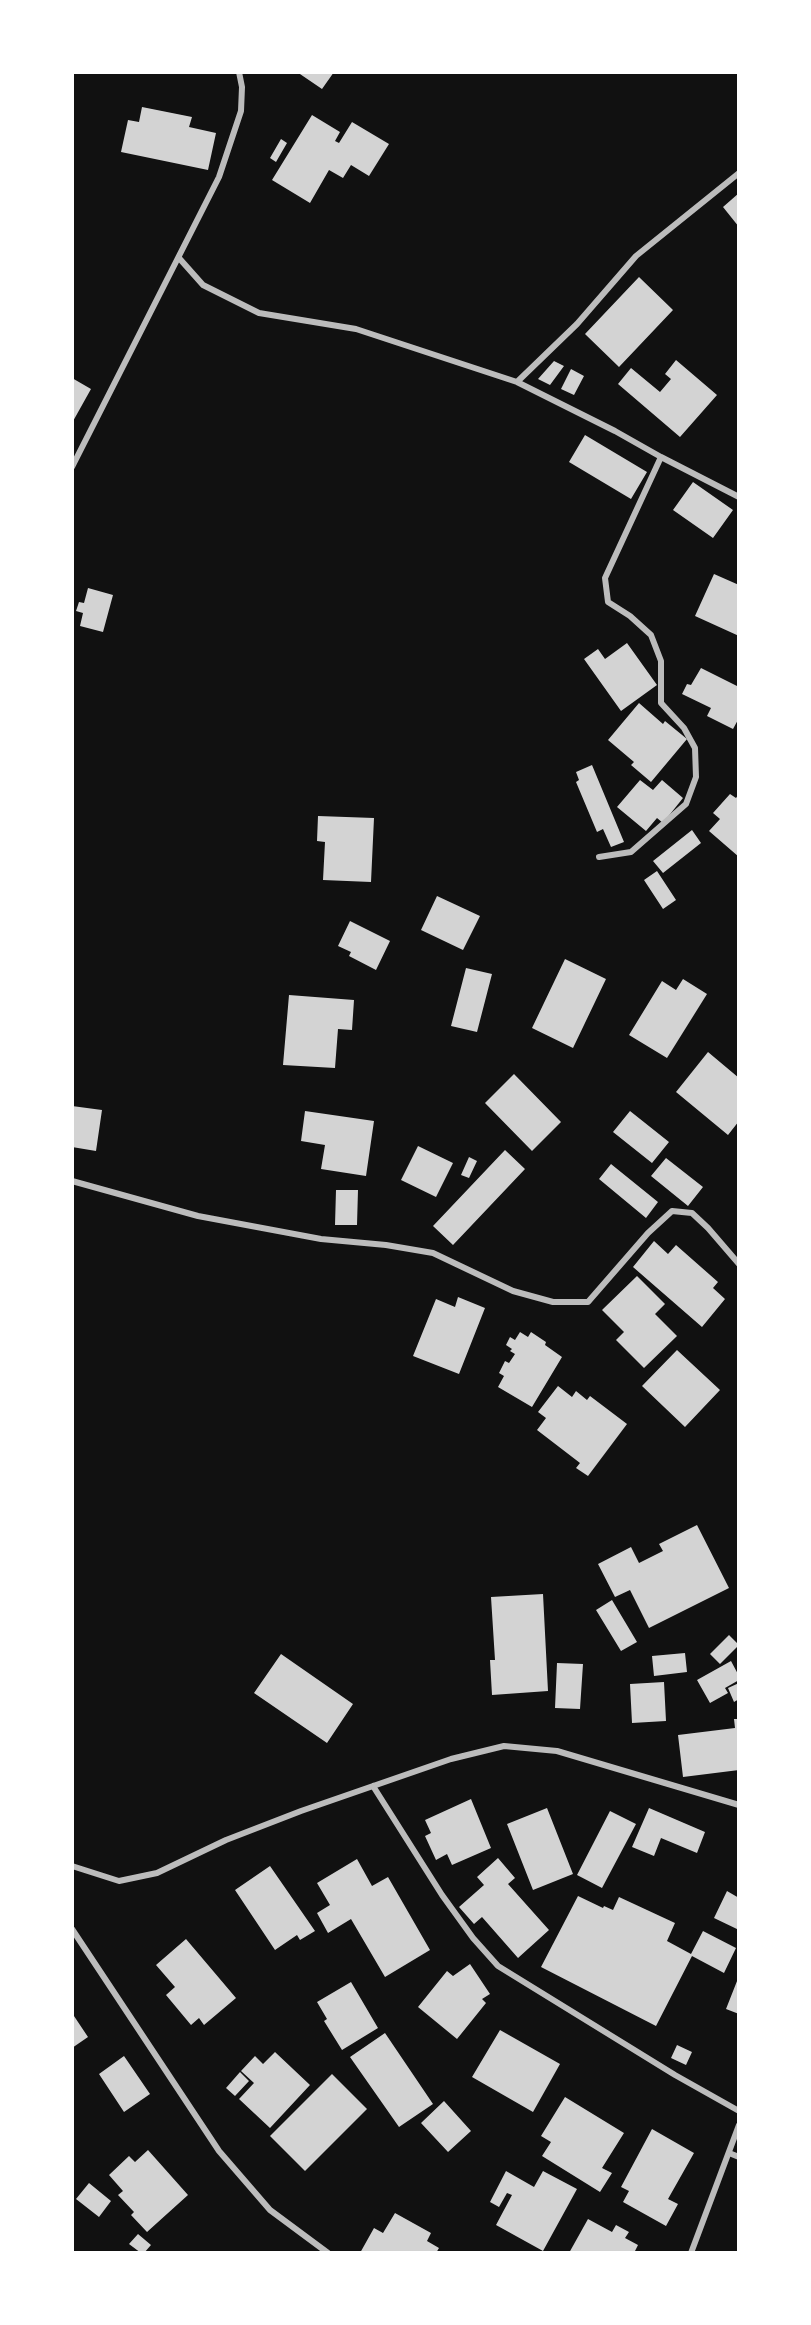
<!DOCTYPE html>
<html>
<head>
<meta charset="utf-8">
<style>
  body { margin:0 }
  #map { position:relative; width:811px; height:2325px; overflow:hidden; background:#111; font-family:Arial,sans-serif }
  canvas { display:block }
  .frame { position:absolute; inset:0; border:74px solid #fff; pointer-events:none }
</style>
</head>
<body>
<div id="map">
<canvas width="811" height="2325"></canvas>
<div class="frame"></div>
</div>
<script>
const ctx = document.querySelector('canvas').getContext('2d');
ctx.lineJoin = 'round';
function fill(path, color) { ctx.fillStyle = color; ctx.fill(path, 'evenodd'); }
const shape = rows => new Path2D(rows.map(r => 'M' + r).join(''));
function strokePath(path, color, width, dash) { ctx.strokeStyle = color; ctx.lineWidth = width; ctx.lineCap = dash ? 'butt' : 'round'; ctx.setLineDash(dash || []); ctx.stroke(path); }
fill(shape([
  [297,72,334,72,322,89],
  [142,107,192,117,189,127,216,133,208,170,121,152,128,120,139,122],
  [312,115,340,132,335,141,339,143,352,122,389,144,369,176,351,165,343,178,329,170,310,203,272,180],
  [281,139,287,143,276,162,270,158],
  [739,193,739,227,723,207],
  [639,277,673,310,619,367,585,334],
  [676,360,717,395,680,437,618,384,631,368,660,392,671,379,665,374],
  [554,361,564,366,550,385,538,379],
  [571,369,584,376,574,395,561,389],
  [72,378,91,389,72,423],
  [585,435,647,472,631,499,569,462],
  [693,482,733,510,713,538,673,510],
  [714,574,739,585,739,636,695,616],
  [88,588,113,595,103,632,80,626,83,613,76,611,79,602,84,603],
  [627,643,657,685,621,711,584,659,598,649,605,659],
  [701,668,739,687,739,718,733,729,707,716,711,708,682,694,687,684,691,685],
  [639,703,663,724,665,721,687,739,651,782,631,765,634,762,608,740],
  [592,765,624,842,611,847,603,829,597,832,576,782,579,780,576,772],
  [640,780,653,790,662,780,683,798,663,823,657,818,646,831,617,807],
  [730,794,736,798,739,794,739,857,709,831,720,819,713,813],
  [318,816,374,818,371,882,323,880,325,842,317,841],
  [692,830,701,843,663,873,653,861],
  [657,871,676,900,663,909,644,880],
  [437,896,480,916,463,950,421,930],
  [350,921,390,941,376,970,349,956,351,952,338,946],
  [565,959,606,979,573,1048,532,1028],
  [466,968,492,974,477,1032,451,1026],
  [683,979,707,994,667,1058,629,1035,662,981,676,990],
  [289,995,354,1000,352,1030,338,1029,335,1068,283,1065],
  [708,1052,739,1078,739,1121,728,1135,676,1092],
  [514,1074,561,1122,532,1151,485,1103],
  [72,1106,102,1110,96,1151,72,1147],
  [305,1111,374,1121,366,1176,321,1169,325,1145,301,1141],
  [630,1111,669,1142,652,1163,613,1132],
  [418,1146,453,1163,436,1197,401,1180],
  [505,1150,525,1169,453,1245,433,1226],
  [469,1157,477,1161,469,1178,461,1175],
  [666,1158,703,1187,688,1206,651,1176],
  [611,1164,658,1202,646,1218,599,1179],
  [336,1190,358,1190,357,1225,335,1225],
  [654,1241,668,1254,676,1245,718,1282,713,1288,725,1299,702,1327,633,1267],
  [637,1276,665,1304,655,1314,677,1336,644,1368,616,1340,624,1332,602,1310],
  [458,1297,485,1308,459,1374,413,1356,436,1299,455,1307],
  [520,1332,528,1337,531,1332,546,1342,545,1345,562,1357,532,1407,498,1387,504,1376,499,1373,505,1361,509,1363,515,1354,510,1351,512,1349,506,1345,510,1337,515,1340],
  [677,1350,720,1390,685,1427,642,1386],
  [558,1386,572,1397,576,1391,587,1400,590,1396,627,1424,588,1476,576,1468,580,1463,537,1430,546,1418,538,1412],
  [697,1525,729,1588,649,1628,630,1590,615,1597,598,1564,631,1547,639,1563,663,1551,659,1544],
  [543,1594,548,1691,492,1695,490,1660,495,1660,491,1597],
  [612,1600,637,1642,621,1651,596,1610],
  [729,1635,739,1645,720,1664,710,1654],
  [685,1653,687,1672,654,1676,652,1656],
  [281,1654,353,1704,327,1743,254,1693],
  [731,1661,739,1676,739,1680,725,1688,728,1693,710,1703,697,1680],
  [557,1663,583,1664,580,1709,555,1708],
  [664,1682,666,1721,632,1723,630,1684],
  [739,1683,739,1699,734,1702,728,1688],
  [734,1719,739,1719,739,1770,683,1777,678,1735,735,1728],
  [471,1799,491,1848,452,1865,447,1854,436,1860,425,1836,431,1833,425,1820],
  [547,1808,573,1874,533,1890,507,1824],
  [649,1808,705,1832,697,1853,661,1838,654,1856,632,1847],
  [610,1811,636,1824,602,1888,577,1875],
  [498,1858,515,1878,508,1884,549,1930,518,1958,482,1917,474,1924,459,1907,484,1885,477,1877],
  [357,1859,372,1886,388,1877,430,1950,385,1977,351,1919,328,1933,317,1913,330,1905,317,1883],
  [270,1866,315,1931,300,1940,297,1935,275,1950,235,1890],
  [727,1891,739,1898,739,1930,714,1918],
  [578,1896,603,1908,604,1906,613,1910,619,1897,675,1923,667,1941,691,1954,703,1931,736,1948,724,1973,692,1956,656,2026,541,1967],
  [186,1939,236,1998,204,2025,199,2018,191,2025,166,1995,175,1987,156,1965],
  [470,1964,490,1994,482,1999,486,2003,457,2039,418,2007,447,1971,453,1976],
  [739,1976,739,2014,726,2009],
  [351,1982,378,2028,342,2050,324,2021,327,2019,317,2002],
  [72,2013,88,2037,72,2048],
  [500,2030,560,2064,533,2112,472,2077],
  [385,2033,433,2104,399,2127,350,2057],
  [677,2045,692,2052,686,2065,671,2058],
  [275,2052,310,2085,270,2128,239,2099,254,2083,241,2071,255,2056,263,2064],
  [124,2056,150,2094,124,2112,99,2074],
  [240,2072,249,2081,235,2096,226,2088],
  [332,2074,367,2109,305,2171,270,2136],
  [565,2097,624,2133,602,2168,612,2173,600,2192,542,2156,551,2142,541,2136],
  [444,2101,471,2131,448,2152,421,2123],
  [652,2129,694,2153,668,2199,678,2204,666,2226,623,2202,629,2191,621,2187],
  [148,2150,188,2195,147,2232,131,2215,134,2212,118,2195,123,2191,109,2175,129,2156,135,2162],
  [506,2171,534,2187,543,2171,577,2189,543,2251,496,2225,512,2195,507,2193,499,2207,490,2202],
  [89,2183,111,2201,99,2217,76,2199],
  [395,2213,431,2233,427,2241,439,2248,436,2253,360,2253,374,2228,383,2233],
  [588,2219,612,2232,616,2225,629,2232,625,2238,638,2245,634,2253,569,2253],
  [138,2234,151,2245,144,2253,141,2253,129,2244]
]), '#d3d3d3');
strokePath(shape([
  [179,258,203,285,259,313,356,329,517,382,615,431,661,457,739,497],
  [517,382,577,324,636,256,739,173],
  [72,467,219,177,241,111,242,87,239,72],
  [599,857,631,852,686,804,696,777,695,748,684,728,661,703,661,661,651,635,630,616,608,602,605,578,661,457],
  [72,1181,198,1216,321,1239,386,1245,433,1253,513,1291,553,1302,588,1302,648,1233,672,1211,692,1213,708,1228,739,1264],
  [373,1786,442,1895,473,1938,498,1966,675,2075,739,2111],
  [72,1866,119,1881,157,1873,226,1840,301,1811,451,1759,504,1746,557,1751,739,1805],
  [72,1929,219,2151,270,2210,328,2253],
  [729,2153,739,2157],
  [691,2253,739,2125]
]), '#bcbcbc', 6);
</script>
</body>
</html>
